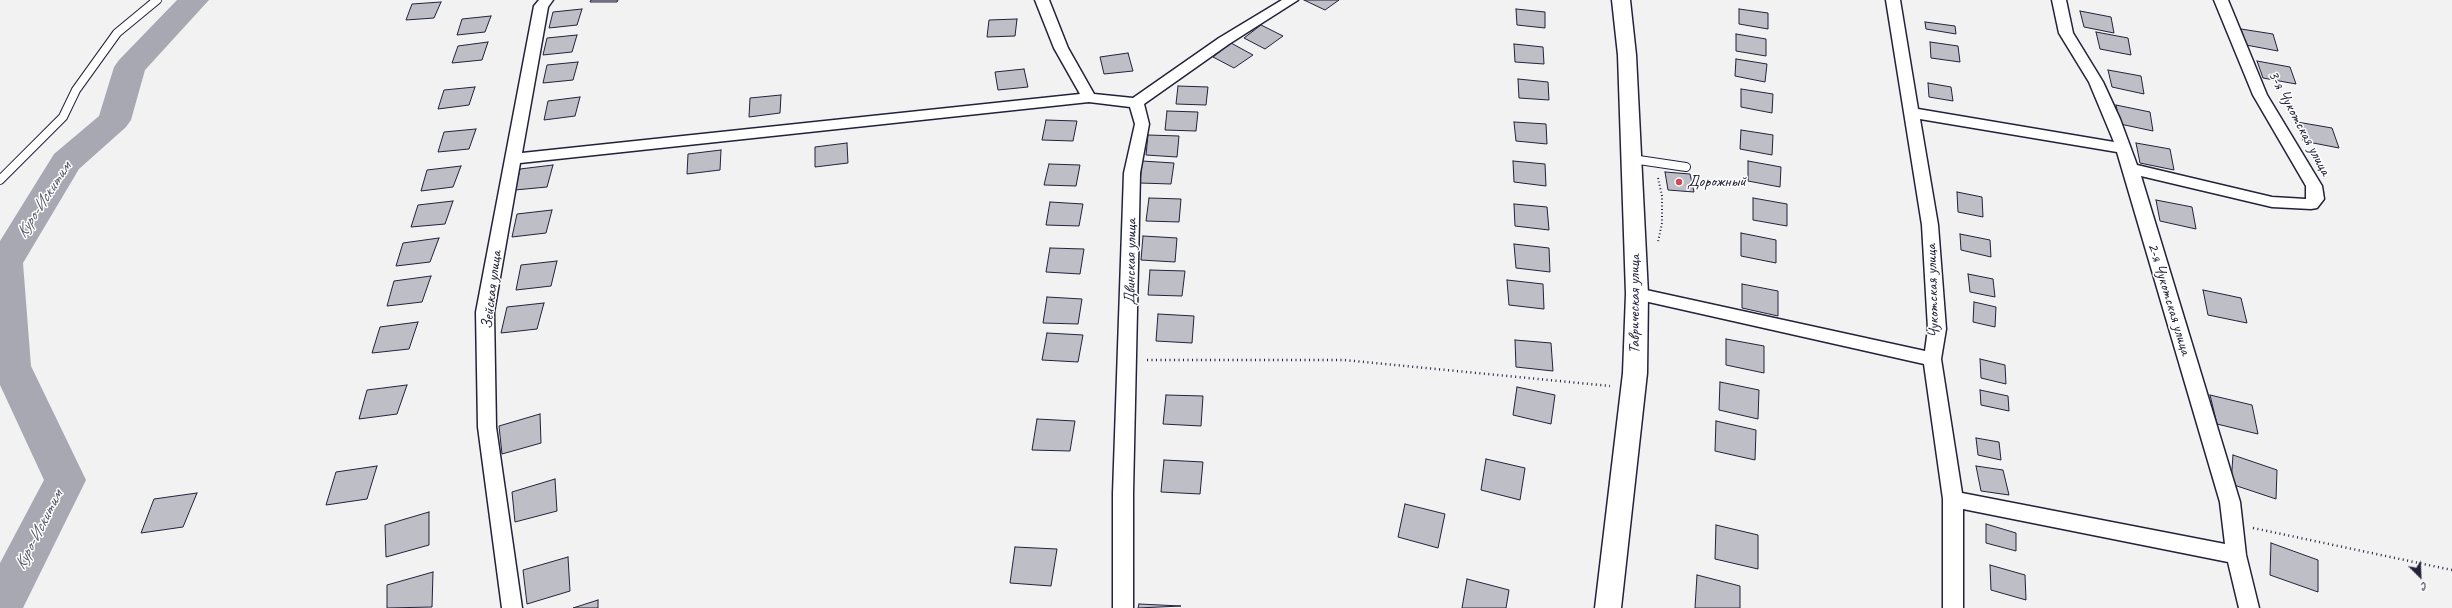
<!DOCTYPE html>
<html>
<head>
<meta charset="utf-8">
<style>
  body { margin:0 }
  #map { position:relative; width:2452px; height:608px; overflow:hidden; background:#f2f2f3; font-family:Caveat,sans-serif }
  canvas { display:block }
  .north { position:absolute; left:2400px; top:556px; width:40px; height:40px; -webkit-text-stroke:3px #fff; paint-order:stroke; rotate:156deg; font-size:11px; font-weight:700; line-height:16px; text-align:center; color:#22223b }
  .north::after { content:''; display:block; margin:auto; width:14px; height:18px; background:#22223b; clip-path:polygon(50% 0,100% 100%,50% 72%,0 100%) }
</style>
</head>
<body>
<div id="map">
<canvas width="2452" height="608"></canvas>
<div class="north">С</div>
</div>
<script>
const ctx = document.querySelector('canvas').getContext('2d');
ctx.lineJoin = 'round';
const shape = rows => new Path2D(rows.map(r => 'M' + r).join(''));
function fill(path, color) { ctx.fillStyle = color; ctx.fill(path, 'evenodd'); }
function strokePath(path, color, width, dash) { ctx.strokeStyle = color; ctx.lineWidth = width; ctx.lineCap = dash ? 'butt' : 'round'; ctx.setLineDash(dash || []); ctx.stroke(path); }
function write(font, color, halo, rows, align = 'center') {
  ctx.font = font + ' Caveat,sans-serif'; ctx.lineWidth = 3; ctx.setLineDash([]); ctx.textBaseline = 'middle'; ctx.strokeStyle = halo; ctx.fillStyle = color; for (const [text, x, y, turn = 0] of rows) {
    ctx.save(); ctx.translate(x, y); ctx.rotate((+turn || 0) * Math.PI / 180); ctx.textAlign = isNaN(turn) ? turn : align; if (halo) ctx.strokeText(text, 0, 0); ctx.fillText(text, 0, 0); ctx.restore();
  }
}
fill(shape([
  [177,0,209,0,145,70,131,120,126,127,79,169,23,263,31,366,86,480,23,608,0,608,0,563,44,480,0,385,0,241,54,154,99,116,114,67,119,60,177,0]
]), '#a8a8b2');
const building = shape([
  [591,0,618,0,617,2,590,2,591,0],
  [1304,0,1339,0,1325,10,1304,0],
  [441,2,434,18,406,20,412,4,441,2],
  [582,9,577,25,549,28,553,12,582,9],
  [1516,9,1545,12,1545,28,1517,25,1516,9],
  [1739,9,1768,13,1768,29,1739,24,1739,9],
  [2080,11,2111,17,2114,33,2084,27,2080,11],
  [491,16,485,32,457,35,462,19,491,16],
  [1017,19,1015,36,987,37,989,20,1017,19],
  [1925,22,1955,26,1956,34,1926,29,1925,22],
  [1261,25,1283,36,1265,49,1244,38,1261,25],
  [2241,29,2273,34,2278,51,2246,45,2241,29],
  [2096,32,2128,38,2131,55,2100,49,2096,32],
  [1736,34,1766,39,1766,56,1736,51,1736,34],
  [577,35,572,52,543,55,547,38,577,35],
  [488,42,482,60,452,63,458,46,488,42],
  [1930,42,1958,46,1960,62,1931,58,1930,42],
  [1231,43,1253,55,1234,68,1213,57,1231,43],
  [1514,44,1543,47,1544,64,1515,62,1514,44],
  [1128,53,1133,71,1104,74,1100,57,1128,53],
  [1736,59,1767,64,1765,82,1735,76,1736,59],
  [2257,61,2290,67,2296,84,2263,78,2257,61],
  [578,62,573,80,543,83,547,65,578,62],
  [1024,69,1028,87,998,90,995,72,1024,69],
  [2108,70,2141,76,2144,94,2112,87,2108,70],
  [1518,79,1548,82,1549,100,1519,98,1518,79],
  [1928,83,1951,87,1953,101,1929,97,1928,83],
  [1178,86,1208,87,1206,105,1176,104,1178,86],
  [475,87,469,105,438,109,444,90,475,87],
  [1741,89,1773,94,1772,113,1741,107,1741,89],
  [781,95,780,113,749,117,750,98,781,95],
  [580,97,575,116,544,120,548,101,580,97],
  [2116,105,2150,112,2153,131,2120,124,2116,105],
  [1167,111,1198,112,1196,131,1165,130,1167,111],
  [1046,120,1077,121,1073,141,1042,140,1046,120],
  [1514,122,1546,124,1547,144,1516,141,1514,122],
  [2297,122,2332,128,2339,148,2303,141,2297,122],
  [476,129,469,149,438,152,444,132,476,129],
  [1741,130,1773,135,1772,155,1740,149,1741,130],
  [1148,135,1179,136,1177,157,1146,155,1148,135],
  [847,143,848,163,815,167,815,147,847,143],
  [2136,143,2170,149,2174,170,2140,163,2136,143],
  [721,150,720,170,687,174,688,154,721,150],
  [1142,161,1174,163,1171,184,1140,183,1142,161],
  [1513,161,1545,164,1546,186,1514,182,1513,161],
  [1748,161,1781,167,1780,187,1748,181,1748,161],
  [1049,164,1080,165,1076,186,1044,185,1049,164],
  [553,165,547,187,515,190,520,169,553,165],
  [461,166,453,187,421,191,427,170,461,166],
  [1665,172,1690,174,1694,192,1668,190,1665,172],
  [1957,192,1982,197,1983,217,1958,212,1957,192],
  [1149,198,1181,199,1179,222,1146,221,1149,198],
  [1753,198,1787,204,1787,226,1753,220,1753,198],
  [2156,200,2192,207,2196,229,2160,221,2156,200],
  [453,201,445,224,411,227,418,205,453,201],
  [1050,202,1083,204,1079,226,1046,225,1050,202],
  [1514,204,1547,207,1549,230,1515,226,1514,204],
  [552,210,546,233,512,237,517,214,552,210],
  [1741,233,1776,240,1776,263,1741,256,1741,233],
  [1960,234,1990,240,1991,257,1961,250,1960,234],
  [1143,236,1177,238,1175,262,1141,260,1143,236],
  [439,238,430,262,396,266,403,243,439,238],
  [1514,244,1549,248,1550,272,1516,268,1514,244],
  [1050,248,1084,249,1080,274,1046,272,1050,248],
  [557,261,551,286,516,290,521,265,557,261],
  [1150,270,1185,271,1182,296,1148,295,1150,270],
  [1968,274,1993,279,1995,297,1970,292,1968,274],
  [431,276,422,302,387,306,394,281,431,276],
  [1507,280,1543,284,1544,309,1509,305,1507,280],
  [1742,284,1778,291,1778,316,1742,308,1742,284],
  [2203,290,2241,298,2247,323,2208,315,2203,290],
  [1047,297,1082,299,1078,324,1043,323,1047,297],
  [1974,302,1996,307,1995,327,1973,322,1974,302],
  [544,303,537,329,501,333,507,307,544,303],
  [1158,314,1194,316,1192,343,1156,341,1158,314],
  [418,322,409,349,372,353,380,327,418,322],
  [1047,333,1083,335,1078,362,1042,360,1047,333],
  [1726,339,1764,346,1764,373,1726,365,1726,339],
  [1515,340,1551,343,1553,371,1516,367,1515,340],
  [1980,359,2005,365,2006,384,1981,378,1980,359],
  [1720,382,1759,390,1758,419,1719,410,1720,382],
  [407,385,397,414,359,419,367,390,407,385],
  [1517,387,1555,395,1551,424,1513,415,1517,387],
  [1980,390,2008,396,2009,411,1981,405,1980,390],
  [1166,395,1203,396,1201,426,1163,424,1166,395],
  [2210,395,2252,405,2258,434,2217,424,2210,395],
  [540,414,541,443,502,454,499,426,540,414],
  [1037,419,1075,421,1070,451,1032,450,1037,419],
  [1716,421,1756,430,1755,460,1715,451,1716,421],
  [1976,438,1999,442,2001,460,1978,455,1976,438],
  [2233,455,2277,470,2276,499,2231,484,2233,455],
  [1486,459,1525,468,1520,500,1481,490,1486,459],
  [1164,460,1203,462,1200,494,1161,492,1164,460],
  [377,466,367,499,326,505,336,472,377,466],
  [1976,466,2003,470,2009,495,1981,491,1976,466],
  [555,479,557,511,515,522,512,492,555,479],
  [197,493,183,527,141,533,154,499,197,493],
  [1405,504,1445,514,1438,548,1398,537,1405,504],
  [429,512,429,545,386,557,385,525,429,512],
  [1986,524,2016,533,2016,551,1986,543,1986,524],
  [1716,525,1758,535,1758,569,1715,559,1716,525],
  [2271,543,2318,560,2318,592,2270,575,2271,543],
  [1015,547,1057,549,1051,586,1010,583,1015,547],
  [568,557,570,591,527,604,523,570,568,557],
  [1990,565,2025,575,2026,600,1991,590,1990,565],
  [433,572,432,607,387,608,387,585,433,572],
  [1697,575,1740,586,1740,608,1695,608,1697,575],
  [1467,579,1509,590,1506,608,1462,608,1467,579],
  [598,600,598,608,573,608,598,600],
  [1139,604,1181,606,1138,608,1139,604]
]);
fill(building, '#bebec6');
strokePath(building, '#22223b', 1);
const service = shape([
  [1632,159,1686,167],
  [0,180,63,117,76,90,117,33,157,0]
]);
const minor = shape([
  [539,0,553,0,548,7,522,153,1080,94,1054,48,1035,0,1049,0,1068,48,1094,94,1133,98,1219,38,1282,0,1298,0,1229,44,1144,104,1149,124,1140,173,1133,493,1133,608,1113,608,1113,493,1124,173,1135,124,1130,107,1089,102,520,163,494,312,496,427,522,608,502,608,478,427,476,312,534,6,539,0],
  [1886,0,1900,0,1918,109,2114,142,2089,82,2059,33,2052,0,2066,0,2073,33,2103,82,2120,119,2137,165,2272,197,2306,199,2306,186,2253,95,2214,0,2228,0,2267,95,2322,186,2324,199,2317,208,2311,209,2272,207,2141,176,2240,502,2246,555,2259,608,2239,608,2228,562,1963,509,1963,608,1943,608,1943,499,1924,364,1631,298,1629,294,1631,290,1637,288,1925,351,1928,329,1922,225,1886,0],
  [1920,119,2117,152,2220,502,2225,544,1962,493,1941,359,1946,329,1938,225,1920,119]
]);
const primary = shape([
  [1612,0,1630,0,1636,55,1648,294,1647,373,1621,608,1595,608,1623,373,1626,294,1618,55,1612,0]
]);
strokePath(service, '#22223b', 10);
strokePath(minor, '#22223b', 3);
strokePath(primary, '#22223b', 3);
strokePath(shape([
  [1658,178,1662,196,1662,223,1658,242]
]), '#22223b', 2, [1, 2.5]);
strokePath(shape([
  [1147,360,1344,360,1610,386],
  [2253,528,2452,570]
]), '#22223b', 2.5, [1, 3.5]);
strokePath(service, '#fff', 8);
fill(minor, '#fff');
fill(primary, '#fff');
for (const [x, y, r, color] of [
  [1679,182,4,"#d1495b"]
]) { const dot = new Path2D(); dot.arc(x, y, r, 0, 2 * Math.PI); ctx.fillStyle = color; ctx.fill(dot); strokePath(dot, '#fff', 1.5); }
write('16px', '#22223b', '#fff', [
  ["3-я Чукотская улица",2299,123,62],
  ["Двинская улица",1131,262,-89],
  ["Зейская улица",492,290,-83],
  ["Чукотская улица",1933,291,-92],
  ["2-я Чукотская улица",2169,299,73],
  ["Таврическая улица",1635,304,-90]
]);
write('16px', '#22223b', '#fff', [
  ["Дорожный",1687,182]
], 'left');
write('italic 17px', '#58586b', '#fff', [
  ["Куро-Искитим",44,200,-57],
  ["Куро-Искитим",39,530,-63]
]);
</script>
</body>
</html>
